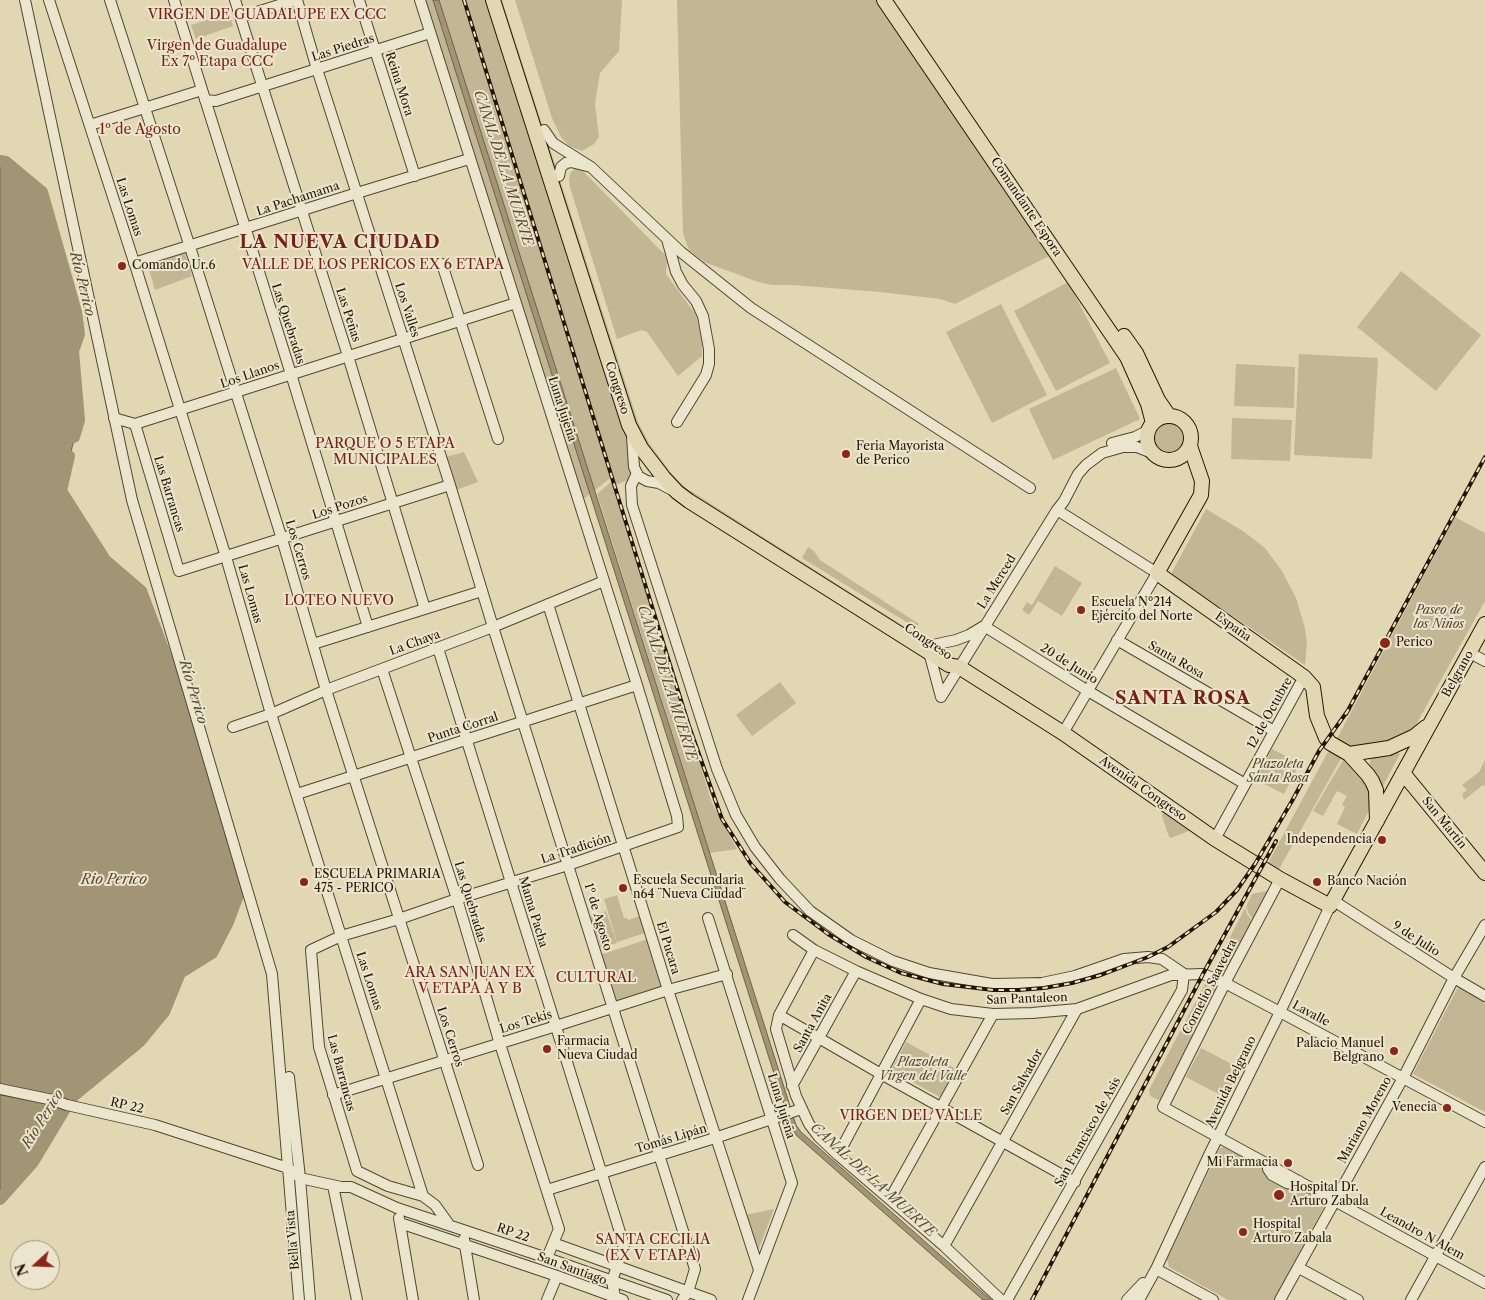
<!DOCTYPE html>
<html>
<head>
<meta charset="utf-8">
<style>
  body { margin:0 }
  #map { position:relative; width:1485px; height:1300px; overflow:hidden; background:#e2d7b3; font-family:"Libre Caslon Text",serif }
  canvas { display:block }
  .north { position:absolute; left:10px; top:1240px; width:50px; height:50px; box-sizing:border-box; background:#ece5ce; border:1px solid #9c917c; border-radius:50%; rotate:250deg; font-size:14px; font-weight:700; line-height:20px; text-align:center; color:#251400 }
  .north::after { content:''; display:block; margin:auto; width:18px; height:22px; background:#8f2418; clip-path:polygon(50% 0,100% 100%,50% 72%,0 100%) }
</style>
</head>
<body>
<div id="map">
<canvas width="1485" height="1300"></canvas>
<div class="north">N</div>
</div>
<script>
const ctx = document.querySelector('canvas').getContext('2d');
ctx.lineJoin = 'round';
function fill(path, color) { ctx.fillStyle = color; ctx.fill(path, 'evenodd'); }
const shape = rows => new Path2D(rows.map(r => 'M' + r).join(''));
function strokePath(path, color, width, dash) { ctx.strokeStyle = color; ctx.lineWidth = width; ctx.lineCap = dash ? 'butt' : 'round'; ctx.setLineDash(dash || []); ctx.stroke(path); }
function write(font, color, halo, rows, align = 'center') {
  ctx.font = font + ' "Libre Caslon Text",serif'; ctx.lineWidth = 4; ctx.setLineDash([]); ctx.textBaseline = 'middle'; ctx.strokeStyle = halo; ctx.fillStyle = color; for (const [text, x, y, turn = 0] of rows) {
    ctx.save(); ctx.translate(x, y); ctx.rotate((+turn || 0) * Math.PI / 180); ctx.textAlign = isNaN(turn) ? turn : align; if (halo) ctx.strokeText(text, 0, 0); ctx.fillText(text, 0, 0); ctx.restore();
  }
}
fill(shape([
  [424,0,491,0,629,427,637,476,616,485,613,476,581,501],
  [493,0,502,0,638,422,649,443,671,473,686,488,933,645,929,652,681,495,641,448],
  [515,0,622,0,619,51,600,73,595,104,599,137,594,144,582,151,569,146,561,137,552,118],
  [677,0,879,0,1053,254,955,304,940,299,880,292,793,285,772,285,758,282,704,262,689,250,683,233],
  [229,13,233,26,196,39,191,25],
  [578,168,583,171,665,255,667,262,666,274,696,315,702,338,702,356,678,376,647,332,641,330,617,339,570,187,569,180,570,174,573,170],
  [185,253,192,276,155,290,148,266],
  [1401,271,1481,335,1436,391,1357,327],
  [1068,282,1110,363,1056,391,1014,311],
  [1001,304,1047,395,992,423,946,332],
  [1299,354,1378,358,1372,459,1294,455],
  [1236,364,1295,367,1294,408,1234,406],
  [1116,368,1140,419,1053,460,1029,409],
  [1232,418,1292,420,1290,461,1231,459],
  '1151 438a18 18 0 1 1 36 0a18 18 0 1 1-36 0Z',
  [464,452,478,482,456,490,446,457],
  [612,481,712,803,737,849,710,853,597,494],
  [1206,509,1243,531,1265,548,1282,571,1296,598,1305,628,1307,643,1305,665,1171,574],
  [1455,517,1485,533,1485,601,1413,730,1388,743,1356,751,1335,742],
  [808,547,814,551,820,560,919,624,916,628,802,558],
  [1055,566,1082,583,1062,616,1038,601,1029,615,1022,610,1027,602,1032,605],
  [780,682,796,703,752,736,736,715],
  [1331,746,1344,753,1278,871,1267,865],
  [1272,749,1300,763,1284,794,1256,780],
  [1395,751,1400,754,1383,786,1377,783,1369,767,1370,761,1373,756],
  [1346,755,1366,776,1374,801,1357,834,1337,824,1345,807,1342,804,1347,796,1337,791,1323,816,1313,811],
  [1485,760,1485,787,1483,785,1464,800,1462,794,1467,790,1462,785,1479,772],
  [1163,812,1165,812,1191,830,1171,838,1169,837,1162,816],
  [1267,891,1270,892,1254,921,1249,914,1246,907,1252,894],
  [617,895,624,918,627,918,628,920,643,915,648,932,617,942,604,899],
  [1245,908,1247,914,1253,922,1222,978,1210,976],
  [606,911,617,943,601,948,590,917],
  [651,938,668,987,616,1004,600,955],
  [1212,983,1218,985,1160,1101,1150,1096,1149,1090,1205,984],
  [1458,987,1485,1001,1485,1112,1413,1074],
  [906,1042,956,1069,940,1097,891,1070],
  [1201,1048,1243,1070,1228,1099,1186,1077],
  [1227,1146,1323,1197,1326,1203,1274,1300,1228,1300,1169,1267,1167,1259,1220,1148],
  [774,1209,756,1256,745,1215]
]), '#c2b695');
const water = shape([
  [433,0,439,0,796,1125,801,1132,991,1300,983,1300,796,1135,791,1127,433,0],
  [0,161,6,162,42,192,76,312,79,334,73,351,79,420,61,491,105,560,141,591,168,662,238,895,228,922,212,953,180,973,164,1012,140,1041,72,1097,33,1162,0,1199,0,161]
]);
fill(water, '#a29576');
strokePath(water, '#706147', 1);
strokePath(shape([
  [0,161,6,162,42,192,76,312,79,334,73,351,79,420,74,437],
  [0,1199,33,1162,72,1097,140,1041,164,1012,180,973,212,953,228,922,238,895,168,662,141,591,105,560,61,491,69,456]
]), '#a29576', 12);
const minor = shape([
  [25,0,132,500,272,974,299,1300],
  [49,0,136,268,226,557,271,714,423,1196],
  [110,0,190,247,282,539,326,690,478,1165],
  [174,0,291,374,368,627],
  [235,0,348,356,425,609],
  [297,0,317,69,450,485,493,627,695,1269,688,1292,682,1300],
  [359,0,415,176],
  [420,0,637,685,677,816,678,827,568,865,457,899,399,919,341,936,311,950,319,1047,357,1171,388,1186,423,1196,435,1205,448,1223],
  [241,17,295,0],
  [205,100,216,101,430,33],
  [90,125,202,90],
  [544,130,553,143,591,167,571,162,566,163,561,167,559,176],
  [591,167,681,252,751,308,1030,488],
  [667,239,676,272,683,285,696,301,703,316,709,349,709,364,706,375,677,422],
  [134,263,357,193,469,159],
  [442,264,498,439],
  [114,418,135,424],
  [135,424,179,571,450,485],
  [135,424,516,303],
  [632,436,634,467,638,476,647,481,659,483,672,490],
  [1112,443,1135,437,1149,430],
  [637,473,631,486,632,505,717,769,736,815,755,847,780,879,810,911,851,940,893,961,929,973,992,984,1042,983,1075,976,1124,959,1148,957,1162,959,1184,974],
  [1057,510,1157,573,1063,733],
  [548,604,668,990,759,1270],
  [1117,640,1274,731],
  [313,644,482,591],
  [933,645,956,640,969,635,984,626,1088,691,1245,784],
  [438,648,624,1245,612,1281,615,1297,614,1300],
  [929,652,941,697],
  [1470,653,1485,661],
  [382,669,457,899,500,1044,559,1229,547,1258],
  [941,697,1057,510,1064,501,1078,474,1086,465,1102,453,1123,447,1137,447,1154,454],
  [233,727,271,714,326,690,493,627,604,581],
  [297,794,637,685],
  [1215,839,1304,677],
  [1280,879,1225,983,1163,1107,1485,1283],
  [1334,901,1454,978,1485,996],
  [708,918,792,1183,748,1300],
  [793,935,814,950,856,971,921,999,951,1009,993,1014,1032,1013,1077,1009,1171,975,1203,974,1225,983,1280,1012,1485,1122],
  [814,950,779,1015,776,1029,796,1096,809,1124,819,1137,838,1155,944,1246,1001,1300],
  [779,1015,881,1074,1075,1182],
  [289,1077,300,1178,310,1300],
  [792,1086,856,971],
  [0,1089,53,1100,67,1105,155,1125,288,1168,300,1178,341,1187,351,1187,397,1208,547,1258,667,1300],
  [333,1095,556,1026,668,990,727,974],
  [838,1155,921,999],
  [1268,1164,1268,1169,1272,1175,1287,1183,1292,1184,1299,1181],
  [333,1186,357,1300],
  [547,1190,715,1138,801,1109],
  [890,1199,993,1014],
  [399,1218,413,1300],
  [400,1223,557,1276,623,1300],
  [464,1239,474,1300],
  [553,1243,711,1300],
  [944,1246,1077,1009],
  [1299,1268,1358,1300],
  [1156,1269,1213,1300],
  [547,1300,557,1276],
  [1007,1300,1182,990,1184,974],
  [1127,1300,1143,1283],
  [1139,1300,1156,1269,1209,1155,1280,1012,1330,906],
  [1280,1300,1403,1078,1454,978,1485,925],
  [1411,1300,1485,1167]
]);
const major = shape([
  [493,0,629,425,641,448,664,478,677,492,689,501,949,665,959,667,1063,733,1215,839,1280,879,1330,906,1485,624],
  [884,0,1127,357,1148,404,1153,423],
  [1124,336,1136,353,1158,400,1169,416],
  '1147 438a22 22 0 1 1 44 0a22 22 0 1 1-44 0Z',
  [1190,446,1202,481,1201,495,1157,573,1304,677,1313,687,1317,716,1326,738,1330,743,1349,754,1368,775,1372,781,1376,790,1377,821],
  [1349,754,1389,748,1415,736,1426,727],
  [1403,773,1485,873]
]);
strokePath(minor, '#54452d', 12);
strokePath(major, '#251400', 16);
strokePath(minor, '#ece5ce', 10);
strokePath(major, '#e2d7b3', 14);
const rail = shape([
  [464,0,689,726,722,819,751,864,785,902,828,934,866,957,901,973,943,984,993,990,1018,990,1044,988,1072,983,1101,975,1148,957,1168,947,1216,912,1237,890,1255,864,1292,801,1319,751,1349,709],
  [1346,714,1485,457],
  [1032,1300,1203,974,1276,841]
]);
strokePath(rail, '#251400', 4);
strokePath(rail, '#ece5ce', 2, [5.5]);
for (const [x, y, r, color] of [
  [122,266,5,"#8f2418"],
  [846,454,5,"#8f2418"],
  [1081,610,5,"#8f2418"],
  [1385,643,6,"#8f2418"],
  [1382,840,5,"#8f2418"],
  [304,882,5,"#8f2418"],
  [1317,882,5,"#8f2418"],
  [623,888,5,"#8f2418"],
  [547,1049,5,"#8f2418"],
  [1394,1051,5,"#8f2418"],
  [1447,1108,5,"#8f2418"],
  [1288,1163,5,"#8f2418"],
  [1279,1195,6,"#8f2418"],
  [1243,1232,5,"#8f2418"]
]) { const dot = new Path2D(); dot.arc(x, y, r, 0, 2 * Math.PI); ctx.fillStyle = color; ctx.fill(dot); strokePath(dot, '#ece5ce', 2); }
write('12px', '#251400', '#ece5ce', [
  ["Las Piedras",343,48,-18],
  ["Reina Mora",399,84,72],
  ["La Pachamama",298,199,-18],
  ["Las Lomas",129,207,72],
  ["Comandante Espora",1026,207,56],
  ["Los Valles",407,310,72],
  ["Las Peñas",348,315,72],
  ["Las Quebradas",288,324,72],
  ["Los Llanos",250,375,-19],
  ["Congreso",617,388,72],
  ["Luna Jujeña",562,409,72],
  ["Las Barrancas",169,494,73],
  ["Los Pozos",340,507,-18],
  ["Los Cerros",298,550,73],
  ["La Merced",997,582,-58],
  ["Las Lomas",250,594,74],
  ["España",1233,627,35],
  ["Congreso",928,642,34],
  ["La Chaya",415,643,-20],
  ["Santa Rosa",1176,660,30],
  ["20 de Junio",1069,664,32],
  ["Belgrano",1458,674,-61],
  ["12 de Octubre",1270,713,-61],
  ["Punta Corral",463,728,-18],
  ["Avenida Congreso",1143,789,35],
  ["San Martín",1444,823,51],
  ["La Tradición",576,849,-18],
  ["Las Quebradas",470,902,73],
  ["Mama Pacha",533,912,73],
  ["1º de Agosto",598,917,73],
  ["9 de Julio",1416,939,33],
  ["El Pucara",668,948,73],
  ["Las Lomas",369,981,72],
  ["Cornelio Saavedra",1210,987,-63],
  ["San Pantaleon",1027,999,-2],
  ["Lavalle",1311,1014,28],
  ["Los Tekis",526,1022,-17],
  ["Santa Anita",813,1023,-61],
  ["Los Cerros",450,1037,72],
  ["Las Barrancas",341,1073,75],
  ["San Salvador",1022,1082,-61],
  ["Avenida Belgrano",1231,1082,-64],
  ["RP 22",127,1106,13],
  ["Luna Jujeña",781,1106,73],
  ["Mariano Moreno",1365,1120,-61],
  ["San Francisco de Asis",1088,1132,-61],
  ["Tomás Lipán",671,1139,-17],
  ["RP 22",513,1233,19],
  ["Leandro N Alem",1422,1234,29],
  ["Bella Vista",293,1240,-95],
  ["San Santiago",572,1269,20]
]);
write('12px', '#251400', '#ece5ce', [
  ["Comando Ur.6",132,266],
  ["Feria Mayorista",856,447],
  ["de Perico",856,461],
  ["Escuela Nº214",1091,603],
  ["Ejército del Norte",1091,617],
  ["Perico",1396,643],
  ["Independencia",1372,840,"right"],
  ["ESCUELA PRIMARIA",314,875],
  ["475 - PERICO",314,889],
  ["Escuela Secundaria",633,881],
  ["n64 ¨Nueva Ciudad¨",633,895],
  ["Banco Nación",1327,882],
  ["Farmacia",557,1042],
  ["Nueva Ciudad",557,1056],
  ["Palacio Manuel",1384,1044,"right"],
  ["Belgrano",1384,1058,"right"],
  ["Venecia",1437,1108,"right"],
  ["Mi Farmacia",1278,1163,"right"],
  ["Hospital Dr.",1290,1188],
  ["Arturo Zabala",1290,1202],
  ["Hospital",1253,1225],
  ["Arturo Zabala",1253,1239]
], 'left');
write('italic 12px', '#54452d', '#ece5ce', [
  ["Paseo de",1439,611],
  ["los Niños",1439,625],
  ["Plazoleta",1278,765],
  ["Santa Rosa",1278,779],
  ["Plazoleta",923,1063],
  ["Virgen del Valle",923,1077]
]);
write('14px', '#7a1f14', '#ece5ce', [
  ["VIRGEN DE GUADALUPE EX CCC",267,15],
  ["Virgen de Guadalupe",217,46],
  ["Ex 7º Etapa CCC",217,62],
  ["1º de Agosto",140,130],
  ["VALLE DE LOS PERICOS EX 6 ETAPA",373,265],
  ["PARQUE O 5 ETAPA",385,444],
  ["MUNICIPALES",385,460],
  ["LOTEO NUEVO",339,601],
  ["ARA SAN JUAN EX",470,973],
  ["V ETAPA A Y B",470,989],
  ["CULTURAL",596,978],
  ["VIRGEN DEL VALLE",911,1116],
  ["SANTA CECILIA",653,1240],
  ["(EX V ETAPA)",653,1256]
]);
write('italic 14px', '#57482f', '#ece5ce', [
  ["CANAL DE LA MUERTE",503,168,72],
  ["Río Perico",82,284,76],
  ["CANAL DE LA MUERTE",667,683,72],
  ["Río Perico",193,692,73],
  ["Rio Perico",114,880],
  ["Río Perico",43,1119,-58],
  ["CANAL DE LA MUERTE",873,1180,42]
]);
ctx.letterSpacing = '1px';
write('bold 18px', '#7a1f14', '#ece5ce', [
  ["LA NUEVA CIUDAD",340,243],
  ["SANTA ROSA",1183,699]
]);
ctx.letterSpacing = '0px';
</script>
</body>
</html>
